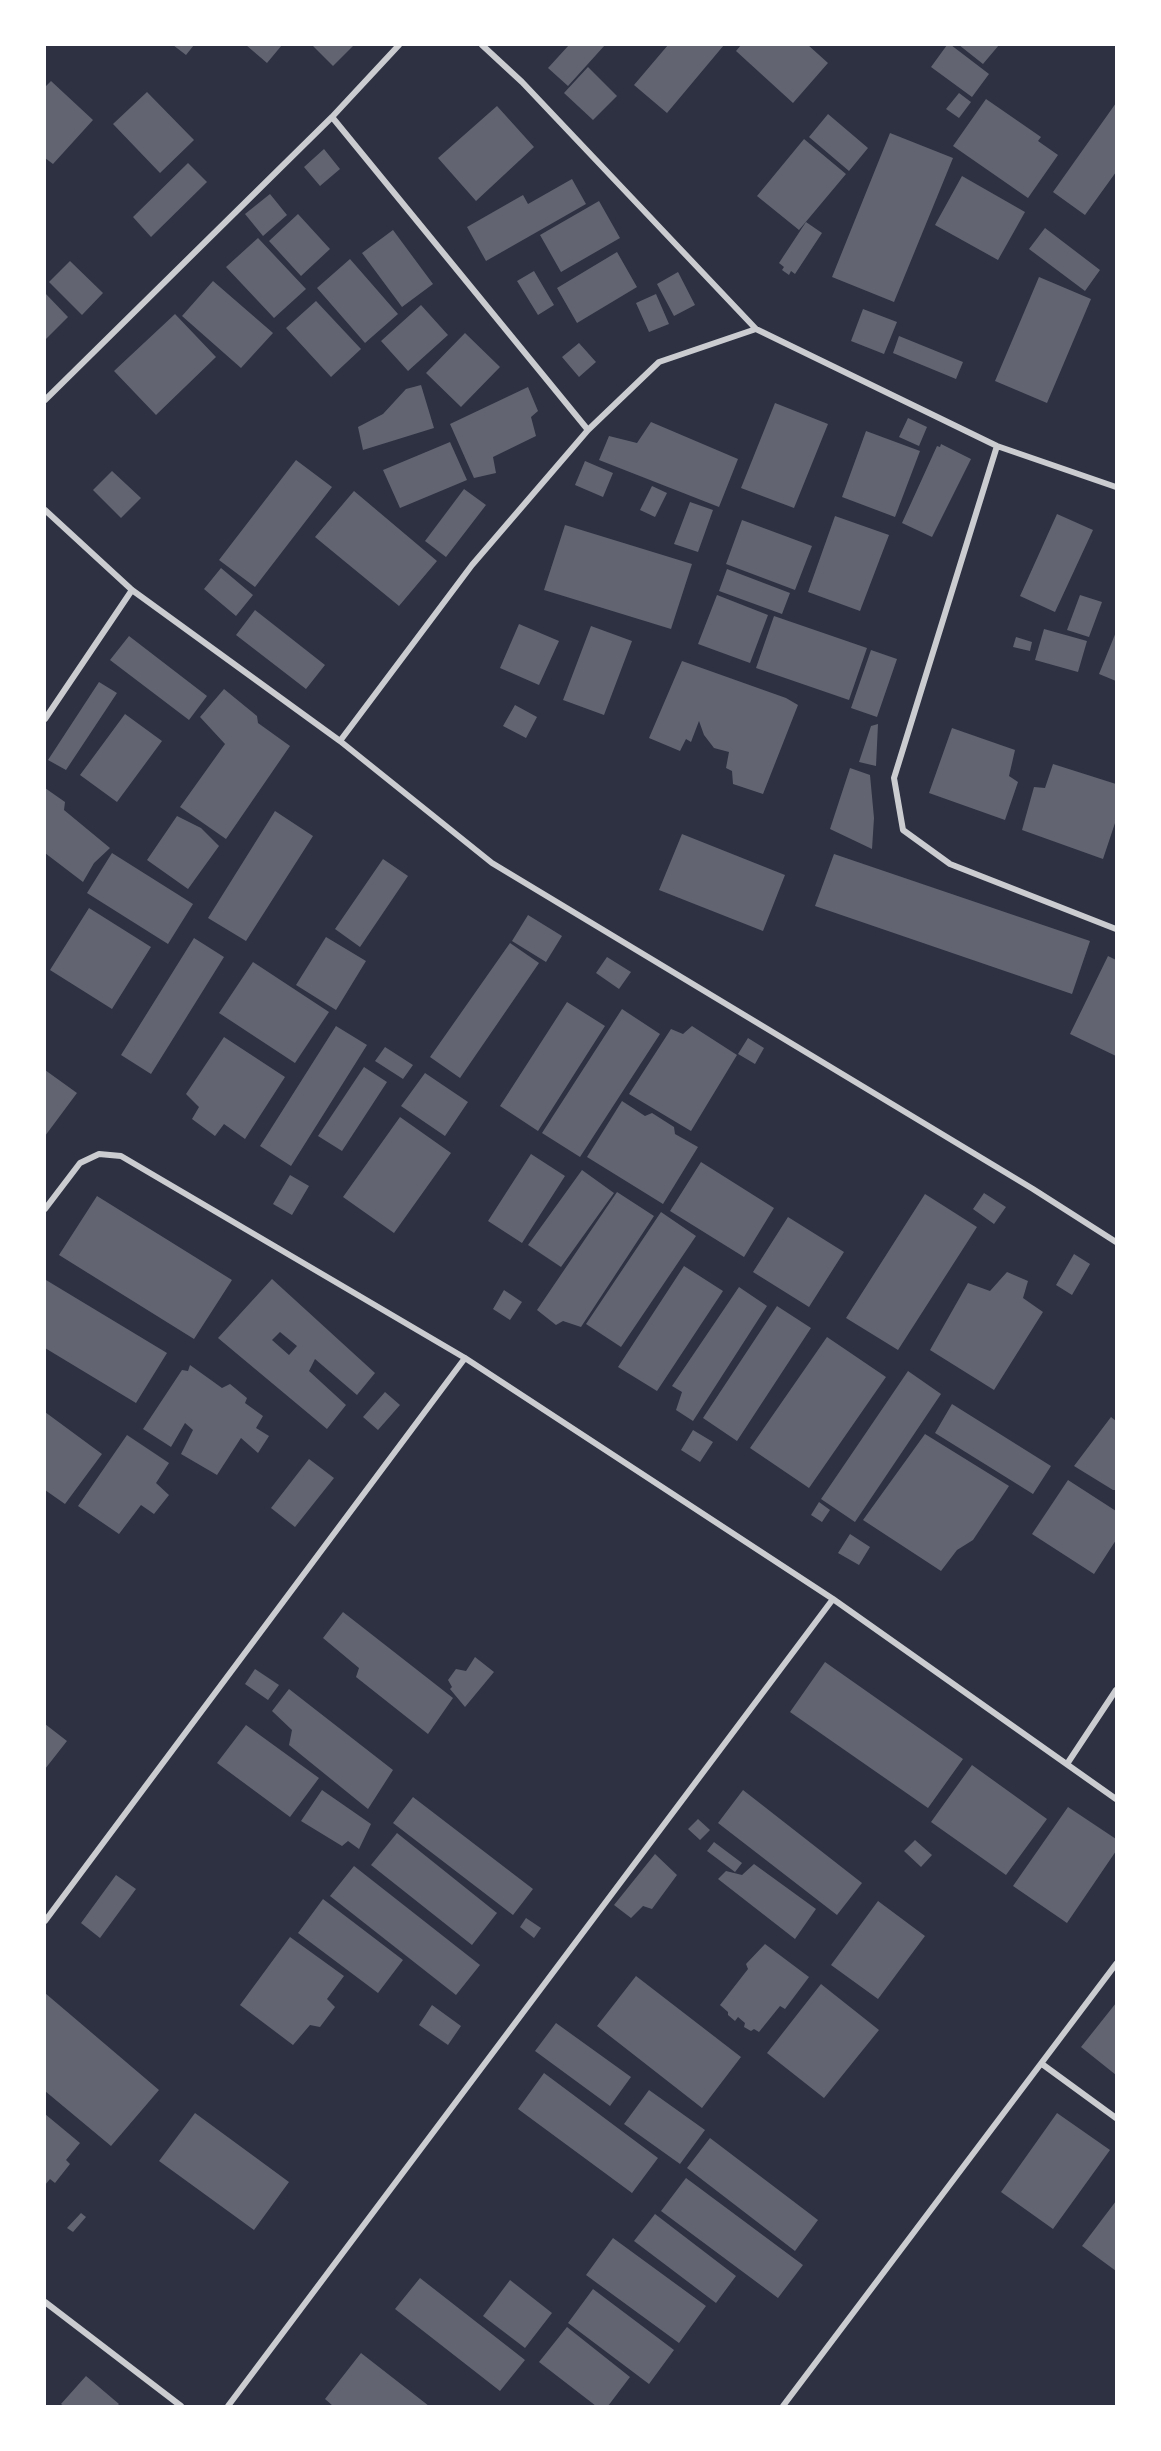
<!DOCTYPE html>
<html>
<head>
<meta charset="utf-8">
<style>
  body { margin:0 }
  #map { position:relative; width:1161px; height:2451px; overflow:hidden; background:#2d3142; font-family:Manrope,sans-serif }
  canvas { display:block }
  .frame { position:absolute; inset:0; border:46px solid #fff; pointer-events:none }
</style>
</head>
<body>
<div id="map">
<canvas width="1161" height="2451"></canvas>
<div class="frame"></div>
</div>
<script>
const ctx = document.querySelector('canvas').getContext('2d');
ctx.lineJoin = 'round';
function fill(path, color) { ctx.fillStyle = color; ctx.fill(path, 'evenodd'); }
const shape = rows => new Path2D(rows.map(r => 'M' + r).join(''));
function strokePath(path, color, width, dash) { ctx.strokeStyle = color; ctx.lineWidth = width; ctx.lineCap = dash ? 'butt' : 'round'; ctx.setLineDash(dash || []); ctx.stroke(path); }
fill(shape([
  [173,45,194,45,186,55],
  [246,45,282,45,267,63],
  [312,45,354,45,333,66],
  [569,45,605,45,568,86,548,68],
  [668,45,724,45,667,113,634,85],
  [741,45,808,45,828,63,793,103,736,51],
  [947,45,951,45,989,74,972,97,931,67],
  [959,45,999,45,983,64],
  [588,67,617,96,593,120,564,93],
  [51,81,93,120,53,164,45,158,45,87],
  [147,92,194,140,160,173,113,124],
  [959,93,971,102,959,118,946,109],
  [986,99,1041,137,1038,141,1058,155,1028,198,953,146],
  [1116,103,1116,172,1085,215,1053,192],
  [497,106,534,147,476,201,438,158],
  [828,114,868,148,849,171,809,137],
  [890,133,953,158,894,302,832,277],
  [804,139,846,174,799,230,757,196],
  [324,149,340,169,320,186,304,167],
  [188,163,207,182,151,237,133,217],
  [962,176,1025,212,998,260,935,225],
  [572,179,586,204,486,261,467,227,523,195,528,204],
  [270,194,287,215,263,236,245,214],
  [599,201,620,238,561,272,540,235],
  [298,214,330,249,301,276,269,241],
  [806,222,822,233,795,274,791,271,789,275,782,270,784,267,779,263],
  [1045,228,1100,270,1085,291,1029,249],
  [393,230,433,284,402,307,362,253],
  [258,238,306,289,274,318,226,267],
  [617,252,637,287,577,323,557,288],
  [350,259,398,314,365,343,317,288],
  [70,261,103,293,82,315,49,282],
  [534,271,554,305,538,315,517,281],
  [678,272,695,305,674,316,657,284],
  [1039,277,1091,299,1047,403,995,381],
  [213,281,273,333,241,368,182,316],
  [45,293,68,317,45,340],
  [656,294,669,324,649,332,636,303],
  [316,301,361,349,331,377,286,328],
  [421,305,448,335,408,371,381,341],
  [863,309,897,322,884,354,851,341],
  [175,314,216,357,156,415,114,371],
  [465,333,500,367,461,407,426,373],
  [899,336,963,362,956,379,893,353],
  [579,343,596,362,579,377,562,357],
  [421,385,434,428,363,450,358,427,383,414,406,389],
  [528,387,538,411,531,417,536,436,493,457,496,473,474,478,450,424],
  [775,403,828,424,794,508,741,488],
  [908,418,927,427,919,446,899,437],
  [651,422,738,459,719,507,599,460,609,436,637,443],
  [866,431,920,451,895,517,842,497],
  [450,442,467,480,400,508,383,470],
  [941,444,971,459,932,537,902,523,937,446,940,447],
  [296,460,332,487,255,587,219,560],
  [585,461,613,473,603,497,575,485],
  [112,471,141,498,121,518,93,490],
  [652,486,667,493,655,517,640,510],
  [464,489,486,505,446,557,425,541],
  [354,491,437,561,399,606,315,537],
  [690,502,713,510,698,552,674,544],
  [1057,514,1093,530,1055,612,1020,596],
  [835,516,889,535,860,611,808,592],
  [742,520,812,546,795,590,726,564],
  [565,525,692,564,671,629,544,590],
  [221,568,253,595,236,616,204,589],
  [727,569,790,593,782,614,719,591],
  [717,595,768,615,750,663,698,644],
  [1080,595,1102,602,1089,637,1067,630],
  [255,610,325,665,306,689,236,635],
  [774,616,867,648,849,700,756,668],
  [519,624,559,641,539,685,500,668],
  [591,626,632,641,604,715,563,700],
  [1044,629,1087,641,1078,672,1035,660],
  [1116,632,1116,681,1099,674],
  [129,636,207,696,189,720,110,660],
  [1016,637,1032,642,1030,651,1013,647],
  [871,650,897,659,877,717,851,708],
  [682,661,786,698,798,705,763,794,733,784,732,771,726,768,729,752,714,748,704,735,699,721,691,742,686,739,680,751,649,738],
  [99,682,117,693,66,770,48,760],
  [224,689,257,716,258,723,290,746,226,839,180,807,225,744,200,717],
  [515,705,537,717,526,738,503,726],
  [125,714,162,741,117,802,80,775],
  [878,724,876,766,859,762,871,726],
  [952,728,1015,750,1009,776,1018,782,1005,820,929,793],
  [1053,764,1116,784,1116,820,1103,859,1022,830,1034,787,1045,788],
  [850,768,870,775,874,818,872,849,830,829],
  [45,788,65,802,64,810,110,848,94,863,83,882,45,853],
  [275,811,313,836,246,941,208,918],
  [177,816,201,828,219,846,188,889,147,860],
  [682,834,785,875,763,931,659,890],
  [112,853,193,904,168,944,87,893],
  [834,854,1090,941,1072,994,815,906],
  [383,859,408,876,360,947,335,929],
  [89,908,151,947,112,1009,50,970],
  [528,915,562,936,546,962,512,941],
  [326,937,366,961,336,1010,296,985],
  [194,938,224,957,151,1074,121,1055],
  [510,943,539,963,460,1078,430,1057],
  [1108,956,1116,960,1116,1056,1070,1034],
  [607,957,631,972,619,989,596,973],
  [253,962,329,1012,295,1063,219,1013],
  [567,1002,605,1026,538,1131,500,1106],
  [622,1009,660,1034,580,1157,542,1133],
  [336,1026,367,1045,291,1166,260,1146],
  [692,1026,737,1055,691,1131,629,1094,671,1029,683,1034],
  [224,1037,285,1077,245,1139,224,1124,215,1136,192,1119,199,1107,186,1094],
  [748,1038,764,1048,755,1064,738,1054],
  [385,1047,413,1065,403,1079,375,1061],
  [364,1067,387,1082,342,1151,318,1136],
  [45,1070,77,1093,45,1136],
  [425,1073,468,1102,445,1136,401,1106],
  [622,1101,645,1116,652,1113,674,1127,675,1134,698,1147,663,1204,587,1157],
  [400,1117,451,1153,394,1233,343,1197],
  [531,1154,565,1176,522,1243,488,1221],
  [701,1162,774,1208,744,1257,670,1211],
  [582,1170,614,1193,561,1267,528,1245],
  [290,1175,309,1186,292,1215,273,1204],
  [617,1192,654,1216,581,1327,563,1321,556,1325,537,1310],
  [984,1193,1006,1207,994,1224,973,1209],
  [925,1194,977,1227,898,1350,846,1318],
  [97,1196,232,1280,194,1339,59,1255],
  [661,1212,696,1236,621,1347,586,1324],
  [788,1217,844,1252,809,1307,753,1272],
  [1074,1254,1090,1264,1072,1295,1056,1285],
  [684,1266,723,1291,657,1391,618,1367],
  [1007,1272,1028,1281,1023,1298,1043,1312,994,1390,930,1350,968,1283,990,1291],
  [272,1279,375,1373,357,1395,315,1359,309,1371,346,1405,327,1429,218,1338],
  [280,1332,297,1346,289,1355,272,1340],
  [46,1280,167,1353,136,1403,45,1348],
  [739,1287,767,1306,693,1421,676,1410,682,1392,672,1386],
  [504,1290,522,1302,510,1320,493,1309],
  [777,1306,811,1328,737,1441,703,1418],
  [827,1337,886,1377,809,1488,750,1448],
  [190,1365,222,1388,230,1384,247,1398,245,1403,263,1416,256,1428,269,1436,258,1453,241,1438,217,1475,181,1454,193,1430,185,1423,171,1447,143,1429,182,1370,188,1371],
  [908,1371,941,1394,855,1522,821,1499],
  [385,1392,400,1405,378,1430,363,1417],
  [952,1404,1051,1466,1033,1494,935,1433],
  [45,1412,102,1454,65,1504,45,1490],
  [1111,1417,1116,1421,1116,1490,1113,1490,1074,1466],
  [693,1430,713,1442,700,1462,681,1450],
  [925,1434,1009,1486,973,1540,957,1550,941,1571,863,1520],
  [127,1435,169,1463,156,1483,169,1495,154,1514,141,1505,119,1534,78,1506],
  [309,1459,334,1478,295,1527,271,1508],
  [1068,1480,1116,1511,1116,1540,1094,1574,1032,1534],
  [819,1502,830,1510,822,1522,811,1515],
  [850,1534,870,1547,859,1565,838,1553],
  [343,1612,453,1698,428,1734,356,1677,359,1668,323,1638],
  [475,1657,494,1672,465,1707,450,1689,452,1687,448,1680,456,1669,466,1671],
  [825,1662,963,1759,928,1808,790,1712],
  [255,1669,279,1685,268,1700,245,1684],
  [289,1689,393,1770,368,1809,289,1745,292,1730,272,1711],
  [45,1724,67,1741,45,1769],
  [246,1725,319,1778,290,1817,217,1763],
  [972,1765,1047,1819,1006,1875,931,1822],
  [322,1790,371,1824,359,1849,348,1841,342,1846,301,1821],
  [743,1790,862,1883,837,1915,718,1823],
  [413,1797,533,1889,513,1915,393,1823],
  [1068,1807,1116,1839,1116,1851,1067,1923,1013,1886],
  [698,1819,710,1830,700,1840,688,1829],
  [397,1833,497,1913,472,1945,371,1865],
  [915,1840,932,1855,921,1867,904,1851],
  [714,1842,742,1863,735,1872,707,1851],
  [655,1854,677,1875,652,1909,643,1906,631,1918,614,1905],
  [754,1864,816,1909,795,1939,718,1879,726,1871,742,1875],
  [354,1866,480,1965,456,1995,330,1896],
  [116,1875,136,1889,100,1938,81,1923],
  [323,1899,403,1960,378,1993,298,1933],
  [878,1901,925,1936,878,1999,831,1965],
  [526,1918,541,1928,534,1938,520,1927],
  [290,1937,344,1976,327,1999,335,2007,320,2027,310,2025,293,2045,240,2005],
  [765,1944,809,1977,785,2009,780,2006,759,2032,754,2029,751,2031,744,2027,745,2023,738,2017,735,2021,728,2015,728,2012,720,2005,748,1969,746,1964],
  [636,1976,741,2057,702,2108,597,2026],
  [821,1984,879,2030,824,2098,767,2053],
  [45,1993,159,2090,111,2146,45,2091],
  [1116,2003,1116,2075,1081,2047],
  [432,2005,461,2026,448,2045,419,2025],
  [556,2023,631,2077,610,2106,535,2051],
  [544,2073,658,2158,632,2193,518,2109],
  [649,2090,705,2130,680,2164,624,2124],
  [195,2113,289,2182,254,2230,159,2161],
  [1057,2113,1110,2150,1053,2229,1001,2192],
  [45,2114,80,2143,66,2160,70,2164,55,2183,50,2179,45,2185],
  [710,2138,818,2220,795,2251,687,2168],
  [686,2178,803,2265,778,2298,661,2211],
  [1116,2201,1116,2271,1082,2246],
  [81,2213,86,2217,73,2232,67,2228],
  [655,2214,736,2276,716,2303,634,2241],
  [613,2238,706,2306,679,2343,586,2275],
  [420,2278,525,2360,500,2391,395,2309],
  [510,2280,552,2313,525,2348,483,2316],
  [593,2289,674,2350,649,2384,568,2323],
  [567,2327,630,2377,608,2406,596,2406,539,2362],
  [361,2353,429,2406,333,2406,325,2399],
  [86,2376,119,2404,117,2406,64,2406,61,2404]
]), '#626471');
strokePath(shape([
  [482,45,522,82,756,329,997,446,1116,487],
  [332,117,588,430],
  [45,400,332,117,399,45],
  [997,446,894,778,903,830,950,864,1116,929],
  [45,510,132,590,340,741,492,863,1033,1189,1116,1242],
  [45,719,132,590],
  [340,741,472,565,588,430,659,362,756,329],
  [45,1209,80,1163,99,1154,121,1156,465,1358,833,1599,1116,1799],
  [1067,1764,1116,1690],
  [45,1921,465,1358],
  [1042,2064,1116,2118],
  [45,2302,181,2406],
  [228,2406,833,1599],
  [783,2406,1116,1964]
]), '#caccd0', 6);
</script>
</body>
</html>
